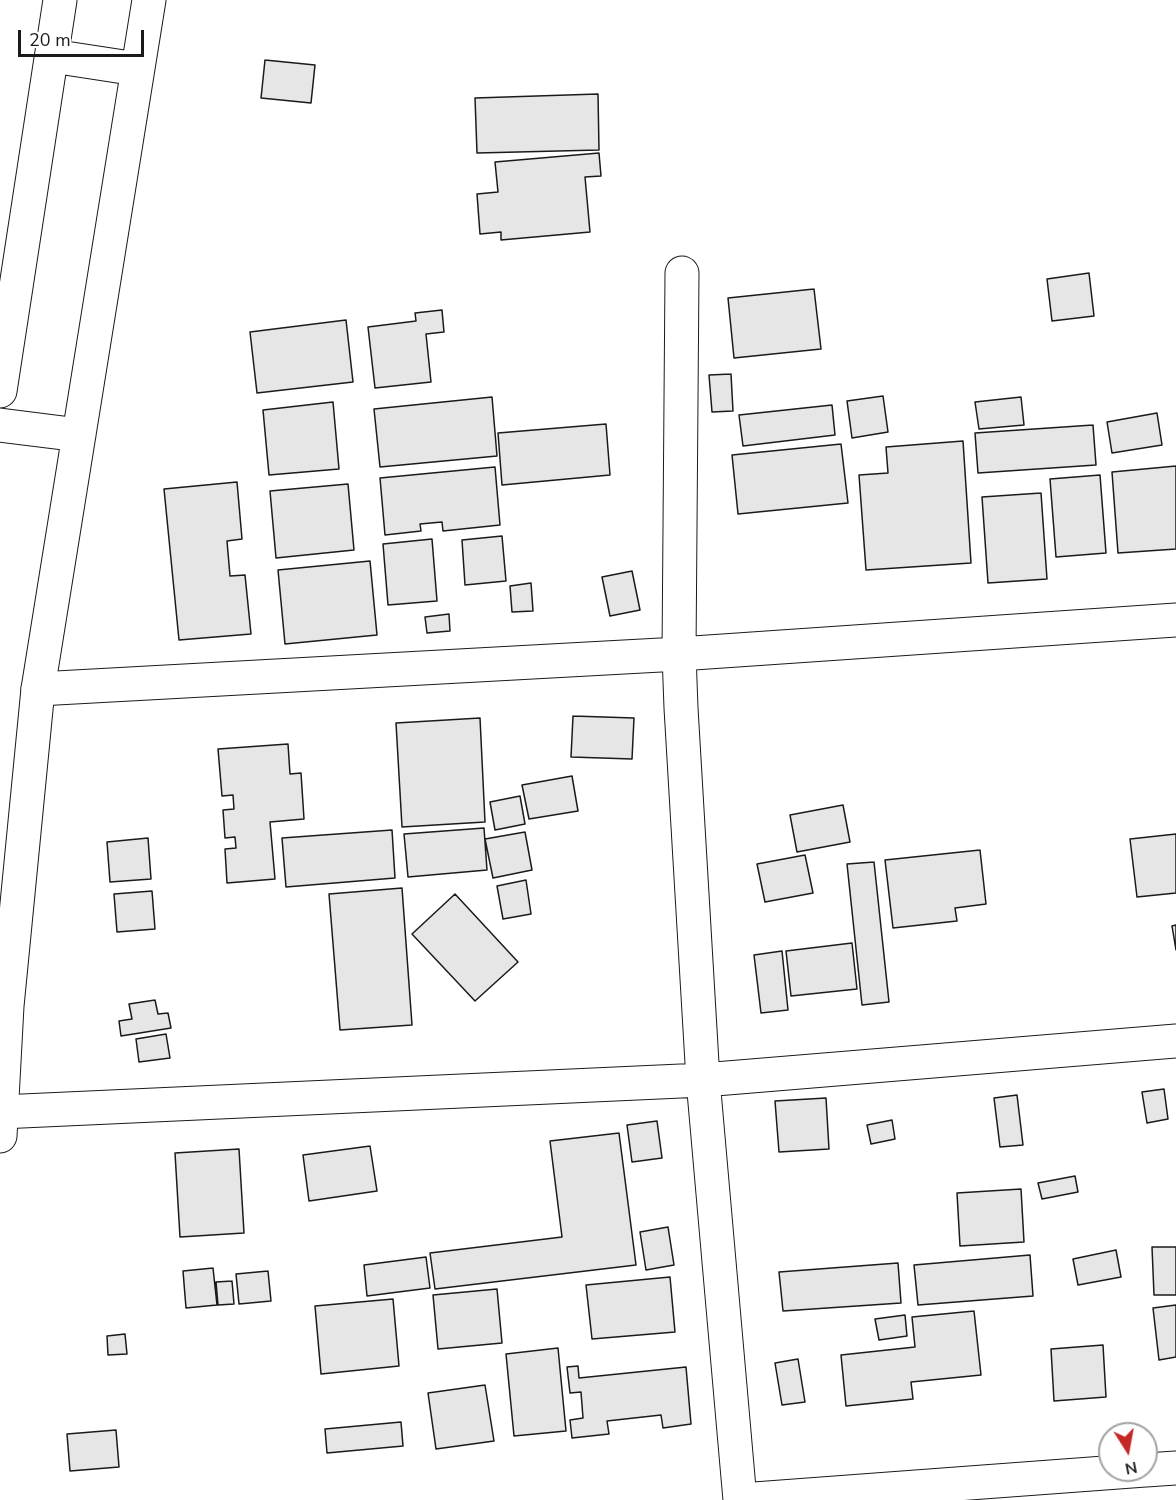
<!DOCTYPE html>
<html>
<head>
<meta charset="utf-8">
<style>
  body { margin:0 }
  #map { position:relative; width:1176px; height:1500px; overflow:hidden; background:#fff; font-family:"Nunito Sans",sans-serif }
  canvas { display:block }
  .north { position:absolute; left:1098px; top:1422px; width:60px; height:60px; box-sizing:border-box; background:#fff; border:2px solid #a3a3a3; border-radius:50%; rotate:169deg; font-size:16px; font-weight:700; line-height:24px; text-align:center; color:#1a1a1a }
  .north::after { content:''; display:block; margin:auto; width:21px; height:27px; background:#c62828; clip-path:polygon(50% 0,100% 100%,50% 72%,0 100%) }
  .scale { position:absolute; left:18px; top:30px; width:126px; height:27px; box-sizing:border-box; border:3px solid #1a1a1a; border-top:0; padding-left:8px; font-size:18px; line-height:21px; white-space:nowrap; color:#1a1a1a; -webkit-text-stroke:4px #fff; paint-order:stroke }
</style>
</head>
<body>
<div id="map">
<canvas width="1176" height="1500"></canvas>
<div class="north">N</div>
<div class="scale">20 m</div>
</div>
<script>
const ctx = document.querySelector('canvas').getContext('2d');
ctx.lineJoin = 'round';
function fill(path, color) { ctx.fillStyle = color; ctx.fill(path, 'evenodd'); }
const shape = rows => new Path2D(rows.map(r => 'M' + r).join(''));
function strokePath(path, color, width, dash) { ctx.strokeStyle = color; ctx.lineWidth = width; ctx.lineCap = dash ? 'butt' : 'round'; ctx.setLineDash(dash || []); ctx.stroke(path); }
const building = shape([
  [265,60,315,65,311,103,261,98,265,60],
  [598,94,599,150,477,153,475,98,598,94],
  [599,153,601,176,585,177,590,232,501,240,501,232,480,234,477,194,498,192,495,162,599,153],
  [1089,273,1094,316,1052,321,1047,279,1089,273],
  [814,289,821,349,734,358,728,298,814,289],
  [442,310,444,332,426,334,431,382,375,388,368,327,416,321,415,313,442,310],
  [346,320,353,382,257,393,250,332,346,320],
  [731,374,733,411,712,412,709,375,731,374],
  [883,396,888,432,852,438,847,401,883,396],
  [492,397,497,456,380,467,374,409,492,397],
  [1021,397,1024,425,979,429,975,402,1021,397],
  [333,402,339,469,269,475,263,410,333,402],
  [832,405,835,435,743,446,739,415,832,405],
  [1157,413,1162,445,1112,453,1107,422,1157,413],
  [606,424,610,475,502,485,498,433,606,424],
  [1093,425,1096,465,978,473,975,433,1093,425],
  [963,441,971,563,866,570,859,475,888,473,886,447,963,441],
  [841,444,848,503,738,514,732,455,841,444],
  [1176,466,1176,549,1118,553,1112,472,1176,466],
  [495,467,500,525,443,531,442,522,420,524,421,531,385,535,380,478,495,467],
  [1100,475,1106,553,1056,557,1050,479,1100,475],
  [237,482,242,539,227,541,230,576,245,575,251,634,179,640,164,489,237,482],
  [348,484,354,550,276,558,270,491,348,484],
  [1041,493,1047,579,988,583,982,497,1041,493],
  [502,536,506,581,465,585,462,540,502,536],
  [432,539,437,601,388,605,383,544,432,539],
  [370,561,377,635,285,644,278,570,370,561],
  [632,571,640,610,610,616,602,577,632,571],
  [531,583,533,611,512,612,510,586,531,583],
  [449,614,450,631,427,633,425,617,449,614],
  [573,716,634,718,632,759,571,757,573,716],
  [480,718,485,822,402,827,396,723,480,718],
  [288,744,290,774,301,773,304,819,270,822,275,879,227,883,225,849,236,848,235,837,225,838,223,810,234,809,233,795,222,796,218,749,288,744],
  [572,776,578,811,529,819,522,785,572,776],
  [520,796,525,824,495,830,490,802,520,796],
  [843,805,850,842,797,852,790,815,843,805],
  [484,828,487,870,408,877,404,834,484,828],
  [392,830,395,878,286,887,282,838,392,830],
  [525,832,532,870,493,878,485,839,525,832],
  [1176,834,1176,893,1137,897,1130,839,1176,834],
  [148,838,151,879,110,882,107,842,148,838],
  [980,850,986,904,955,908,957,921,893,928,885,860,980,850],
  [805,855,813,893,765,902,757,864,805,855],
  [874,862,889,1002,862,1005,847,864,874,862],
  [526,880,531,914,503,919,497,886,526,880],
  [402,888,412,1025,340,1030,329,894,402,888],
  [152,891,155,929,117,932,114,894,152,891],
  [455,894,518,962,475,1001,412,934,455,894],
  [1176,925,1176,950,1172,926,1176,925],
  [852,943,857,989,791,996,786,951,852,943],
  [782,951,788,1010,761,1013,754,955,782,951],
  [155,1000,158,1014,168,1013,171,1028,121,1036,119,1021,132,1019,129,1004,155,1000],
  [166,1034,170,1058,139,1062,136,1039,166,1034],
  [1164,1089,1168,1119,1147,1123,1142,1092,1164,1089],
  [1017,1095,1023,1145,1000,1147,994,1098,1017,1095],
  [826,1098,829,1149,779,1152,775,1101,826,1098],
  [892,1120,895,1139,871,1144,867,1125,892,1120],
  [657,1121,662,1158,632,1162,627,1125,657,1121],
  [619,1133,636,1265,435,1289,430,1253,562,1237,550,1141,619,1133],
  [370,1146,377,1191,309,1201,303,1155,370,1146],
  [239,1149,244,1233,180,1237,175,1153,239,1149],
  [1075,1176,1078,1192,1042,1199,1038,1183,1075,1176],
  [1021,1189,1024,1242,960,1246,957,1193,1021,1189],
  [668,1227,674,1265,646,1270,640,1232,668,1227],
  [1152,1247,1176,1247,1176,1295,1154,1295,1152,1247],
  [1116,1250,1121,1277,1078,1285,1073,1259,1116,1250],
  [1030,1255,1033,1296,918,1305,914,1265,1030,1255],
  [426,1257,430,1288,367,1296,364,1265,426,1257],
  [898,1263,901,1303,783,1311,779,1272,898,1263],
  [213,1268,217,1305,186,1308,183,1271,213,1268],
  [268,1271,271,1301,239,1304,236,1274,268,1271],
  [670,1277,675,1332,592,1339,586,1285,670,1277],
  [232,1281,234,1304,218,1305,216,1282,232,1281],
  [497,1289,502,1343,438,1349,433,1295,497,1289],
  [393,1299,399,1366,321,1374,315,1306,393,1299],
  [1176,1305,1176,1357,1159,1360,1153,1308,1176,1305],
  [974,1311,981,1375,911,1382,913,1399,846,1406,841,1355,915,1347,912,1317,974,1311],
  [905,1315,907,1336,879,1340,875,1319,905,1315],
  [125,1334,127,1354,108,1355,107,1336,125,1334],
  [1103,1345,1106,1397,1054,1401,1051,1349,1103,1345],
  [558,1348,566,1431,514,1436,506,1354,558,1348],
  [798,1359,805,1402,782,1405,775,1363,798,1359],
  [578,1366,579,1378,686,1367,691,1424,663,1428,661,1415,607,1421,609,1434,572,1438,570,1420,583,1418,581,1392,570,1393,567,1367,578,1366],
  [485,1385,494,1441,436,1449,428,1393,485,1385],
  [401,1422,403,1446,327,1453,325,1429,401,1422],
  [116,1430,119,1467,70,1471,67,1434,116,1430]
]);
fill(building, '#e6e6e6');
strokePath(building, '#1a1a1a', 1.5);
const minor = shape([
  [682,273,679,654,681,708,703,1080,740,1500],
  [38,689,679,654,1176,620],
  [0,1112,703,1080,1176,1041],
  [1146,1470,1176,1468],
  [741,1500,1145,1470]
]);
const trunk = shape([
  [52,56,137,69],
  [0,391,60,0],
  [0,425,79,435],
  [0,1136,7,1006,38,689,149,0]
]);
strokePath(minor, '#1a1a1a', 35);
strokePath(trunk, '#1a1a1a', 35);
strokePath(minor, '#fff', 33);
strokePath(trunk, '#fff', 33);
</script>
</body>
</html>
